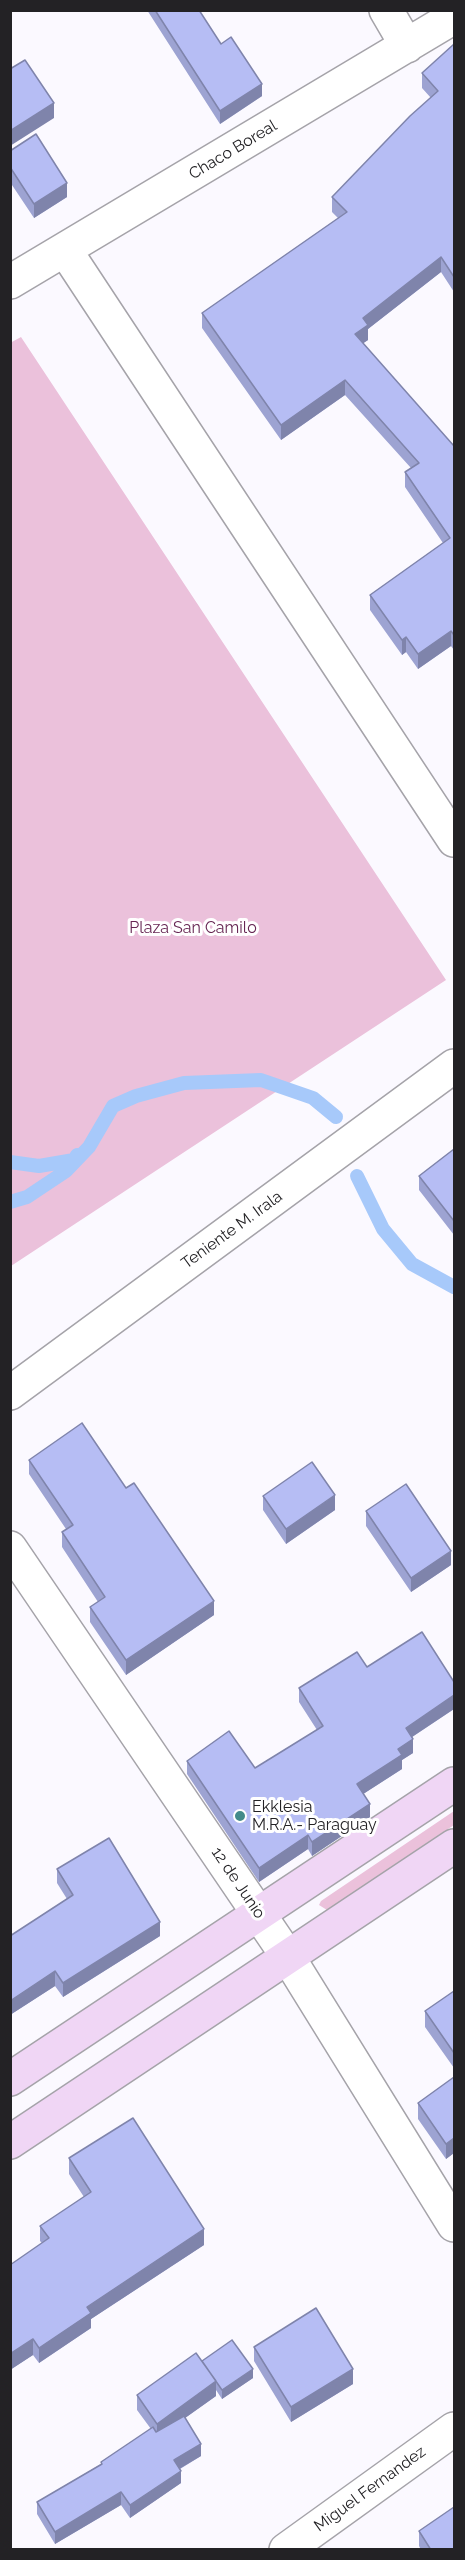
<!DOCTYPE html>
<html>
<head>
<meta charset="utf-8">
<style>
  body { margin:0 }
  #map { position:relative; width:465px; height:2560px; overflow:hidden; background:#fbf9ff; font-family:Raleway,sans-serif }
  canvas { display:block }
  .frame { position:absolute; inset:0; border:12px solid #232225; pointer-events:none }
</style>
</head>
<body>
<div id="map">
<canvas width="465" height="2560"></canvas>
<div class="frame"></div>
</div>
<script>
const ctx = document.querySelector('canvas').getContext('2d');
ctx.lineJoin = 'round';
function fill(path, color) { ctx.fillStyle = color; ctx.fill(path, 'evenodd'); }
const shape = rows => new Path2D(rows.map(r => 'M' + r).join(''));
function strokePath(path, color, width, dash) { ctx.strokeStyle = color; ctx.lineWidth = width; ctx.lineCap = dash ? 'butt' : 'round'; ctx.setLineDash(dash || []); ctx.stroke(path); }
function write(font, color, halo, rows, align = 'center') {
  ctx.font = font + ' Raleway,sans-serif'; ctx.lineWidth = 6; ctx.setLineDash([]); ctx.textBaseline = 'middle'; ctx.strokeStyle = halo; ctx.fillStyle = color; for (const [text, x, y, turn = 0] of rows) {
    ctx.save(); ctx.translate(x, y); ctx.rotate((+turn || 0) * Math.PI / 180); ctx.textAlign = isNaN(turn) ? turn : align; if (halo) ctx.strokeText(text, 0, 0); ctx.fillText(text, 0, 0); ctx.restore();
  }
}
fill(shape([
  [21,337,446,980,11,1266,10,343],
  [454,1811,454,1825,327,1910,319,1905,321,1901]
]), '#ebc1db');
strokePath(shape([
  [10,1162,39,1166,74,1160,77,1155],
  [357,1176,383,1229,412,1264,454,1287],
  [10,1202,27,1197,66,1171,89,1147,113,1106,136,1096,184,1083,261,1080,313,1098,336,1117]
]), '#a7c9fa', 14);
const street = shape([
  [386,10,407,46],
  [65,250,454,840],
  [10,282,454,17],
  [10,1393,454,1066],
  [10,1548,288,1957,454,2225],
  [286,2550,454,2429]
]);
const secondary = shape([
  [10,2079,454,1784],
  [10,2142,454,1846]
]);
strokePath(street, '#a5a3a9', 36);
strokePath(secondary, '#a5a3a9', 36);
strokePath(street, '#fff', 33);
strokePath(secondary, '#f0d6f5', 33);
fill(shape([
  [147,10,199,10,221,44,262,96,220,124],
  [454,44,454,292,441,272,368,329,368,340,363,343,454,446,454,650,451,646,418,669,406,652,402,655,370,610,370,595,443,543,405,487,405,472,411,468,345,395,281,440,202,328,202,313,338,218,332,212,332,197,431,98,422,88,422,73],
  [10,151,67,197,34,218,10,182],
  [454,1149,454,1235,419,1190,419,1176],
  [29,1460,214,1615,126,1675,90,1622,90,1607,98,1602,62,1547,62,1532,66,1529,29,1474],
  [263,1496,335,1510,286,1544,263,1510],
  [366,1511,451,1565,411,1592,366,1526],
  [367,1667,454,1682,454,1709,412,1737,413,1753,402,1760,402,1769,363,1794,370,1817,312,1856,308,1849,259,1882,187,1774,187,1761,255,1768,317,1730,299,1702,299,1688],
  [57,1869,160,1936,63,1997,55,1986,10,2015,10,1936,67,1899,57,1883],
  [454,1991,454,2068,425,2027,425,2011],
  [454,2077,454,2153,446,2159,418,2119,418,2103],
  [69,2158,204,2245,91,2319,91,2328,39,2363,33,2355,10,2370,10,2265,42,2243,40,2241,40,2226,84,2197,69,2174],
  [254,2347,353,2384,291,2422,254,2361],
  [202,2361,253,2378,222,2399,216,2390,216,2396,185,2418,201,2456,180,2469,181,2483,130,2518,121,2505,55,2544,37,2514,37,2502,101,2464,101,2462,151,2429,137,2410,137,2395],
  [419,2531,454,2550,421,2550,419,2546]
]), '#9da3d2');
fill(shape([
  [262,84,262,96,220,124,220,111],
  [54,103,54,118,10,146,10,131],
  [67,183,67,197,34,218,34,204],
  [441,257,441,272,368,329,368,340,355,349,355,334,363,318],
  [345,380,345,395,281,440,281,425],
  [451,631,451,646,418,669,418,654],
  [406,637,406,652,402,655,402,640],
  [335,1495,335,1510,286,1544,286,1529],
  [451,1551,451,1565,411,1592,411,1578],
  [214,1601,214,1615,126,1675,126,1660],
  [454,1695,454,1709,406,1741,406,1728],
  [413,1739,413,1753,402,1760,402,1769,357,1798,357,1784,398,1749],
  [370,1804,370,1817,312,1856,312,1842],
  [308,1835,308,1849,259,1882,259,1868],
  [160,1922,160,1936,63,1997,63,1983],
  [55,1971,55,1986,10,2015,10,2001],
  [454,2138,454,2153,446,2159,446,2144],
  [204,2229,204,2245,91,2319,91,2328,39,2363,39,2348,87,2307],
  [33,2339,33,2355,10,2370,10,2354],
  [253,2369,253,2378,222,2399,222,2390],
  [353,2369,353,2384,291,2422,291,2407],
  [216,2381,216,2396,157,2438,157,2424],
  [201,2444,201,2456,174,2472,174,2460],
  [181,2471,181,2483,130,2518,130,2505],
  [121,2492,121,2505,55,2544,55,2532]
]), '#7f84ab');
const building = shape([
  [155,10,199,10,221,44,231,37,262,84,220,111,155,10],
  [454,44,454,277,441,257,363,318,368,325,355,334,454,446,454,635,451,631,418,654,406,637,402,640,370,595,450,538,405,472,419,463,345,380,281,425,202,313,347,212,332,197,410,116,438,91,422,73,454,44],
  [25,60,54,103,10,131,10,69,25,60],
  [36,134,67,183,34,204,10,167,10,151,36,134],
  [454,1149,454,1221,419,1176,454,1149],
  [82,1423,126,1488,134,1483,214,1601,126,1660,90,1607,105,1597,62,1532,73,1525,29,1460,82,1423],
  [312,1462,335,1495,286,1529,263,1496,312,1462],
  [406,1484,451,1551,411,1578,366,1511,406,1484],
  [422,1632,454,1682,454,1695,406,1728,413,1739,398,1749,402,1755,357,1784,370,1804,312,1842,308,1835,259,1868,187,1761,229,1731,255,1768,323,1726,299,1688,357,1652,367,1667,422,1632],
  [109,1838,160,1922,63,1983,55,1971,10,2001,10,1936,73,1895,57,1869,109,1838],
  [454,1991,454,2053,425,2011,454,1991],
  [454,2077,454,2138,446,2144,418,2103,454,2077],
  [133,2118,204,2229,87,2307,91,2313,39,2348,33,2339,10,2354,10,2265,49,2238,40,2226,91,2192,69,2158,133,2118],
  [316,2308,353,2369,291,2407,254,2347,316,2308],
  [232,2340,253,2369,222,2390,202,2361,232,2340],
  [196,2353,216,2381,157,2424,137,2395,196,2353],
  [184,2416,201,2444,174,2460,181,2471,130,2505,121,2492,55,2532,37,2502,102,2464,101,2462,153,2427,156,2432,184,2416],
  [454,2507,454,2550,431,2550,419,2531,454,2507]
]);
fill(building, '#b6bdf4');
strokePath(building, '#7f84ab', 1.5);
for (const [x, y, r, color] of [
  [240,1816,6,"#438b8a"]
]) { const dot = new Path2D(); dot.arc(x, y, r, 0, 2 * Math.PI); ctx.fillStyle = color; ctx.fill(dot); strokePath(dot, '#fff', 2); }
write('16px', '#232225', '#fff', [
  ["Chaco Boreal",233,150,-31],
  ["Teniente M. Irala",232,1230,-36],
  ["12 de Junio",238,1883,56],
  ["Miguel Fernandez",370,2489,-36]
]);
write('16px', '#672754', '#fff', [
  ["Plaza San Camilo",193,928]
]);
write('16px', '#232225', '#fff', [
  ["Ekklesia",252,1807],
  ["M.R.A.- Paraguay",252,1825]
], 'left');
</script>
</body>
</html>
